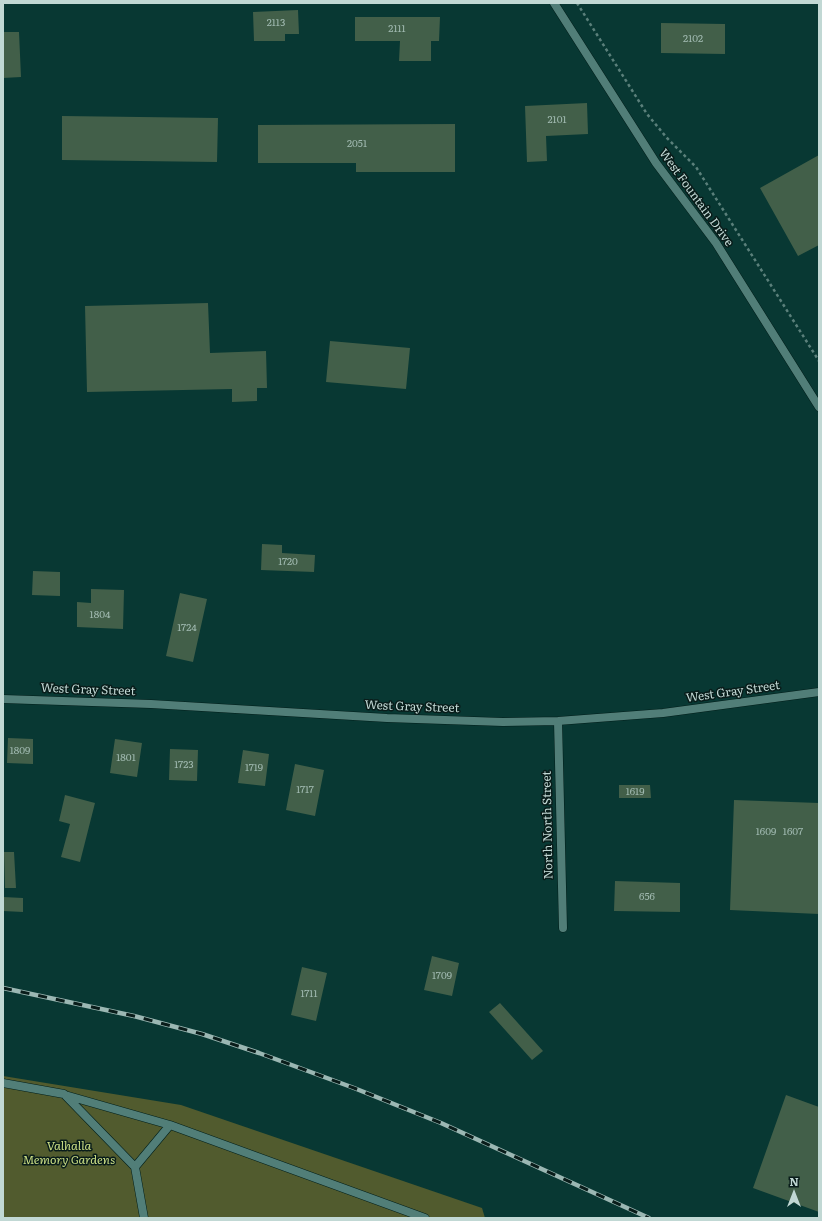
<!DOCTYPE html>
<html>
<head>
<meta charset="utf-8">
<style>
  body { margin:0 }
  #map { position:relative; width:822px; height:1221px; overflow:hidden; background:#083833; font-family:Literata,serif }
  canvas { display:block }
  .frame { position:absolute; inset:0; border:4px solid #c1d8d4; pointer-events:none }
  .north { position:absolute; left:774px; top:1173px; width:40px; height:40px; -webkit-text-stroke:3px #091c1a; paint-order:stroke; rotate:0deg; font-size:11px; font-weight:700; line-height:16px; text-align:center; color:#c1d8d4 }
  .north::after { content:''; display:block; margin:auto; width:14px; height:18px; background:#c1d8d4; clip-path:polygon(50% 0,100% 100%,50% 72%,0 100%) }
</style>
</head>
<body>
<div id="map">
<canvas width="822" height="1221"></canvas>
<div class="frame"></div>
<div class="north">N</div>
</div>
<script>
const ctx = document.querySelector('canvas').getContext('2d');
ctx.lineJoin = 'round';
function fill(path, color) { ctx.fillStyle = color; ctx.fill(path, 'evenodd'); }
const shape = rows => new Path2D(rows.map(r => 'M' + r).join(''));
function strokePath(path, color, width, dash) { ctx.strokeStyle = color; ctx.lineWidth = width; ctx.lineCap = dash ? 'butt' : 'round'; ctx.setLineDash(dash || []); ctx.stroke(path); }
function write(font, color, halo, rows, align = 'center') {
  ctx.font = font + ' Literata,serif'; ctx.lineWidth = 3; ctx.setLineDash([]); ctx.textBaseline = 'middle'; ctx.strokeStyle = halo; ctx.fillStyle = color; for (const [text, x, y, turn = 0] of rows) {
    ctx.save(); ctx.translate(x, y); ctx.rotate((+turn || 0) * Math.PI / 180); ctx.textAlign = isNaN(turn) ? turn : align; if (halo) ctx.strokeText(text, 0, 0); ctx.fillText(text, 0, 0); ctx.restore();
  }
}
fill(shape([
  [3,1076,181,1105,482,1208,485,1218,3,1218]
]), '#515b2e');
fill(shape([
  [298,10,299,34,285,34,285,41,254,41,253,12],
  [355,17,440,17,439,41,431,41,431,61,399,61,400,41,355,41],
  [661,23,725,24,725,54,661,53],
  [3,32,19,32,21,77,3,78],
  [587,103,588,134,546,136,547,161,527,162,525,106],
  [62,116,218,118,217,162,62,160],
  [455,124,455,172,356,172,356,163,258,163,258,125],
  [819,155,819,245,798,256,760,188],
  [208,303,210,353,266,351,267,388,257,388,257,401,232,402,232,389,87,392,85,306],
  [330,341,410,348,406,389,326,382],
  [262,544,282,545,282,553,315,555,314,572,261,570],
  [33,571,60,572,60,596,32,595],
  [91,589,124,590,123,629,77,627,77,602,91,603],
  [180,593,207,599,193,662,166,656],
  [8,738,33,739,33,764,7,763],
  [115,739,142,743,137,777,110,773],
  [170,749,198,750,197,781,169,780],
  [243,750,269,754,265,786,238,783],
  [295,764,324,770,315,816,286,810],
  [619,785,650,785,651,798,619,798],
  [65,795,95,803,80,862,61,857,70,824,59,821],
  [734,800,819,803,819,914,730,910],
  [4,852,14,852,16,888,5,888],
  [615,881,680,883,680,912,614,911],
  [3,897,23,898,23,912,3,911],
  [432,956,459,963,452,996,424,990],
  [302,967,327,973,316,1021,291,1015],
  [500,1003,543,1051,532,1060,489,1012],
  [786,1095,819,1107,819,1212,753,1188]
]), '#425f49');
const service = shape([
  [3,1083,64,1094,135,1167,144,1218],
  [65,1095,170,1125],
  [135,1167,170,1125,425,1218]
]);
const minor = shape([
  [3,699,151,704,387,718,503,722,558,721,663,713,819,692],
  [558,721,563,928]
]);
const tertiary = shape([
  [554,3,656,163,716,243,819,407]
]);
strokePath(service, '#001e1a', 9);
strokePath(minor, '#001e1a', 9);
strokePath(tertiary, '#001e1a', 9);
strokePath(shape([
  [577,3,647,114,667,138,696,167,819,361]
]), '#5b807b', 2.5, [3, 3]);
strokePath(service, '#517e78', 8);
strokePath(minor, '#517e78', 8);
strokePath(tertiary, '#517e78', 8);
const rail = shape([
  [3,988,134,1016,202,1034,259,1053,354,1088,441,1123,649,1218]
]);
strokePath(rail, '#9bb7b3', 4.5);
strokePath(rail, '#091c1a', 3, [9]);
write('10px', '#a1bab1', null, [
  ["2113",276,23],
  ["2111",397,29],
  ["2102",693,39],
  ["2101",557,120],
  ["2051",357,144],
  ["1720",288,562],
  ["1804",100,615],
  ["1724",187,628],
  ["1809",20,751],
  ["1801",126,758],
  ["1723",184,765],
  ["1719",254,768],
  ["1717",305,790],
  ["1619",635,792],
  ["1609",766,832],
  ["1607",793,832],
  ["656",647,897],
  ["1709",442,976],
  ["1711",309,994]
]);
write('12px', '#c1d8d4', '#091c1a', [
  ["West Fountain Drive",696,198,54],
  ["West Gray Street",88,690,2],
  ["West Gray Street",733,692,-8],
  ["West Gray Street",412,707,2],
  ["North North Street",548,825,-91]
]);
write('italic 12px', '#cbde85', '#091c1a', [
  ["Valhalla",69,1146],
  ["Memory Gardens",69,1160]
]);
</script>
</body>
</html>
